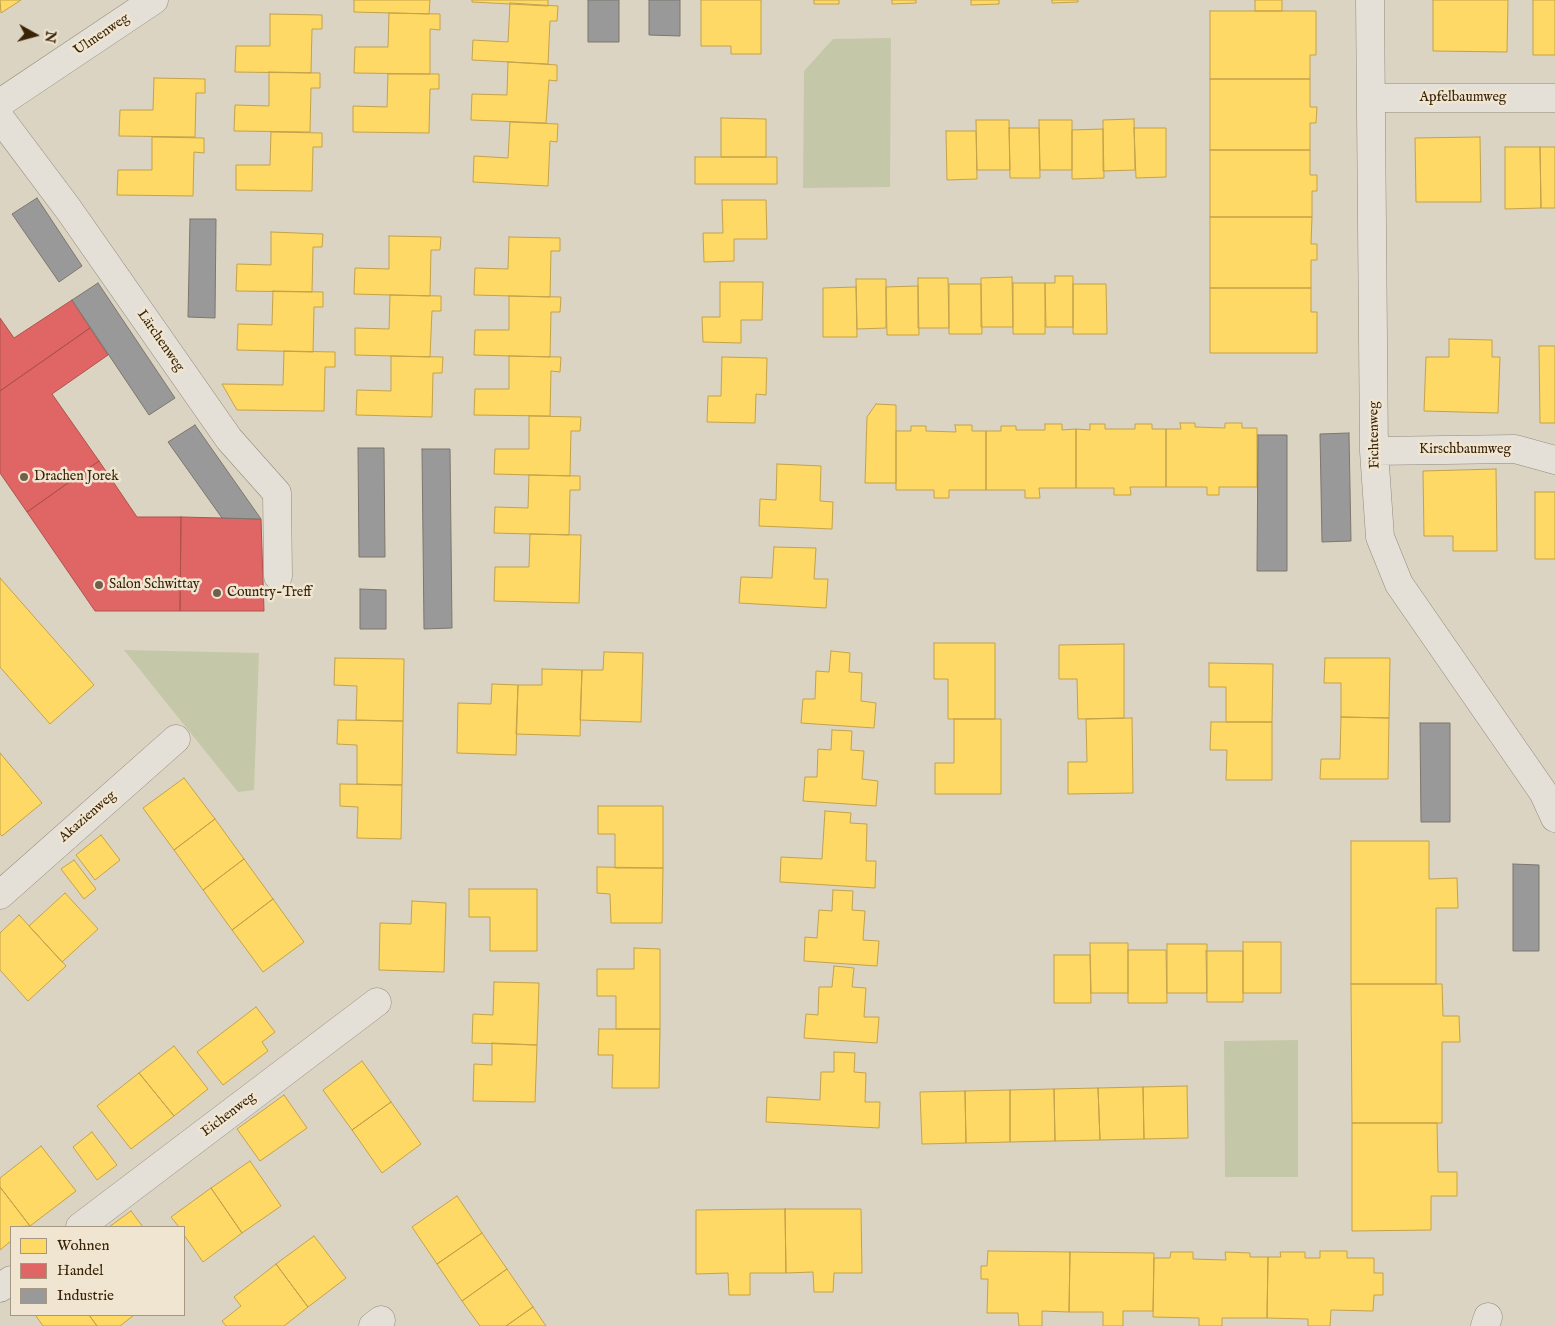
<!DOCTYPE html>
<html>
<head>
<meta charset="utf-8">
<style>
  body { margin:0 }
  #map { position:relative; width:1555px; height:1326px; overflow:hidden; background:#dcd4c2; font-family:"IM FELL English",serif }
  canvas { display:block }
  .legend { position:absolute; left:10px; top:1226px; width:175px; height:90px; box-sizing:border-box; background:#efe5d1; border:1px solid #a69780; margin:0; padding:6px 9px; list-style:none; font-size:15px; color:#382307 }
  .legend li { display:flex; align-items:center; gap:10px; height:25px }
  .legend b { width:25px; border:1px solid #a69780 }
  .north { position:absolute; left:10px; top:10px; width:50px; height:50px; -webkit-text-stroke:4px #efe5d1; paint-order:stroke; rotate:97deg; font-size:14px; font-weight:700; line-height:20px; text-align:center; color:#382307 }
  .north::after { content:''; display:block; margin:auto; width:18px; height:22px; background:#382307; clip-path:polygon(50% 0,100% 100%,50% 72%,0 100%) }
</style>
</head>
<body>
<div id="map">
<canvas width="1555" height="1326"></canvas>
<ul class="legend">
<li><b style="height:14px;background:#ffd966"></b>Wohnen</li>
<li><b style="height:14px;background:#e06666"></b>Handel</li>
<li><b style="height:14px;background:#999"></b>Industrie</li>
</ul>
<div class="north">N</div>
</div>
<script>
const ctx = document.querySelector('canvas').getContext('2d');
ctx.lineJoin = 'round';
function fill(path, color) { ctx.fillStyle = color; ctx.fill(path, 'evenodd'); }
const shape = rows => new Path2D(rows.map(r => 'M' + r).join(''));
function strokePath(path, color, width, dash) { ctx.strokeStyle = color; ctx.lineWidth = width; ctx.lineCap = dash ? 'butt' : 'round'; ctx.setLineDash(dash || []); ctx.stroke(path); }
function write(font, color, halo, rows, align = 'center') {
  ctx.font = font + ' "IM FELL English",serif'; ctx.lineWidth = 5; ctx.setLineDash([]); ctx.textBaseline = 'middle'; ctx.strokeStyle = halo; ctx.fillStyle = color; for (const [text, x, y, turn = 0] of rows) {
    ctx.save(); ctx.translate(x, y); ctx.rotate((+turn || 0) * Math.PI / 180); ctx.textAlign = isNaN(turn) ? turn : align; if (halo) ctx.strokeText(text, 0, 0); ctx.fillText(text, 0, 0); ctx.restore();
  }
}
fill(shape([
  [891,38,890,187,803,188,804,71,833,39],
  [124,650,259,653,254,790,238,792],
  [1298,1040,1298,1177,1225,1177,1224,1041]
]), '#c4c8a8');
const homes = shape([
  [0,0,21,0,1,13,0,0],
  [354,0,430,0,429,14,354,12,354,0],
  [472,0,548,0,548,6,472,2,472,0],
  [701,0,761,0,761,54,731,54,731,46,701,46,701,0],
  [814,0,839,0,839,4,814,4,814,0],
  [892,0,916,0,916,3,892,4,892,0],
  [971,0,999,0,999,4,971,5,971,0],
  [1052,0,1078,0,1078,2,1052,3,1052,0],
  [1255,0,1282,0,1282,11,1255,11,1255,0],
  [1433,0,1508,0,1507,52,1433,51,1433,0],
  [1533,0,1555,0,1555,55,1533,55,1533,0],
  [510,3,558,6,557,21,550,21,548,64,472,60,473,40,508,42,510,3],
  [1210,11,1316,11,1316,55,1310,55,1310,79,1210,79,1210,11],
  [389,13,440,14,440,30,430,29,430,74,354,73,355,47,388,47,389,13],
  [270,14,322,15,322,29,312,29,311,73,235,72,236,46,270,46,270,14],
  [508,62,557,65,557,81,549,80,546,123,471,120,472,94,507,95,508,62],
  [269,72,320,73,320,88,311,88,310,132,234,131,235,105,269,106,269,72],
  [388,74,439,74,439,89,430,89,429,133,353,132,353,106,387,107,388,74],
  [154,78,205,79,205,93,196,93,195,137,119,136,120,110,153,110,154,78],
  [1210,79,1310,79,1310,107,1317,107,1316,123,1310,123,1310,150,1210,150,1210,79],
  [721,118,766,119,766,157,721,157,721,118],
  [1134,119,1135,170,1103,171,1103,120,1134,119],
  [976,120,1009,120,1010,170,977,170,976,120],
  [1039,120,1072,120,1072,170,1040,170,1039,120],
  [510,122,558,124,557,142,550,141,548,186,473,182,474,156,508,158,510,122],
  [1009,128,1039,128,1040,178,1010,178,1009,128],
  [1134,128,1166,128,1166,177,1136,178,1134,128],
  [1103,129,1104,178,1072,179,1072,130,1103,129],
  [946,131,976,131,977,179,947,180,946,131],
  [271,132,322,133,322,147,313,147,312,191,236,190,236,165,270,165,271,132],
  [152,137,204,138,204,153,194,152,193,196,117,195,118,170,152,170,152,137],
  [1480,137,1481,202,1416,202,1415,138,1480,137],
  [1505,147,1540,147,1541,208,1505,209,1505,147],
  [1540,147,1555,147,1555,208,1541,208,1540,147],
  [1210,150,1310,150,1310,175,1317,175,1317,191,1312,191,1312,217,1210,217,1210,150],
  [695,157,777,157,777,184,695,184,695,157],
  [722,200,766,200,767,239,734,239,734,261,704,262,703,233,723,233,722,200],
  [1210,217,1312,217,1311,244,1317,244,1317,260,1311,260,1311,288,1210,288,1210,217],
  [271,232,323,234,322,247,313,247,312,292,236,291,237,264,271,265,271,232],
  [389,236,441,237,440,250,431,250,430,296,354,294,355,268,389,269,389,236],
  [509,237,560,238,560,251,551,251,550,297,474,295,475,268,508,269,509,237],
  [1055,276,1073,276,1073,327,1046,327,1045,283,1055,283,1055,276],
  [1012,277,1013,327,981,327,981,278,1012,277],
  [918,278,948,278,949,328,918,328,918,278],
  [856,279,886,279,886,328,857,329,856,279],
  [720,282,763,282,762,320,741,320,741,343,703,342,702,317,720,317,720,282],
  [1013,283,1045,283,1045,334,1013,334,1013,283],
  [949,284,981,284,982,334,949,334,949,284],
  [1073,284,1106,284,1107,334,1073,334,1073,284],
  [918,286,919,335,887,335,886,287,918,286],
  [856,287,857,337,823,337,823,288,856,287],
  [1210,288,1311,288,1311,312,1317,312,1317,353,1210,353,1210,288],
  [273,291,323,292,323,307,314,307,313,352,237,350,238,324,272,325,273,291],
  [390,295,441,296,441,311,432,311,430,357,355,355,355,328,389,329,390,295],
  [509,296,561,297,560,312,551,312,550,357,474,355,475,330,509,330,509,296],
  [1449,339,1492,340,1492,357,1500,357,1498,413,1424,411,1426,357,1449,357,1449,339],
  [1539,346,1555,346,1555,423,1540,423,1539,346],
  [284,351,335,352,335,367,325,367,324,411,237,410,222,384,283,385,284,351],
  [391,356,443,357,442,373,433,373,432,417,356,415,357,390,391,391,391,356],
  [509,356,561,357,560,372,551,371,550,416,474,415,475,389,509,389,509,356],
  [722,357,767,358,766,395,756,394,755,423,707,422,708,396,721,396,722,357],
  [876,404,896,405,896,483,865,483,867,417,876,404],
  [529,416,581,417,580,431,571,431,570,476,494,474,495,449,529,449,529,416],
  [1180,423,1195,423,1195,427,1225,428,1225,423,1242,423,1242,428,1257,428,1257,487,1219,487,1219,495,1207,495,1207,487,1166,487,1166,429,1181,429,1180,423],
  [1045,424,1062,424,1062,430,1076,429,1076,488,1039,488,1040,498,1025,498,1025,490,986,490,986,431,1001,431,1001,426,1016,426,1016,430,1045,430,1045,424],
  [1090,424,1105,424,1105,429,1135,429,1135,424,1152,424,1152,429,1166,429,1166,487,1130,487,1131,495,1114,495,1114,488,1076,488,1076,429,1090,430,1090,424],
  [955,425,972,425,972,431,986,431,986,490,949,490,949,498,934,498,934,490,896,490,896,431,911,431,911,426,926,426,926,431,956,432,955,425],
  [777,464,821,466,820,501,833,502,832,529,759,526,760,499,776,500,777,464],
  [1496,469,1497,551,1453,551,1453,536,1424,536,1423,471,1496,469],
  [529,475,580,476,580,490,570,490,569,535,494,533,495,507,528,508,529,475],
  [1535,492,1555,492,1555,559,1535,559,1535,492],
  [530,534,581,535,579,603,494,601,495,567,529,567,530,534],
  [774,547,816,548,814,579,828,579,826,608,739,603,741,577,772,578,774,547],
  [0,578,94,685,50,724,0,667,0,578],
  [934,643,995,643,995,719,948,719,948,679,934,679,934,643],
  [1124,644,1124,718,1078,719,1077,679,1059,679,1059,645,1124,644],
  [831,651,850,653,849,672,862,673,861,701,876,703,874,728,801,723,803,699,815,699,816,671,829,672,831,651],
  [604,652,643,653,641,722,580,720,582,670,603,670,604,652],
  [335,658,404,659,403,721,356,720,357,686,334,685,335,658],
  [1325,658,1390,658,1389,718,1341,717,1341,683,1324,683,1325,658],
  [1209,663,1273,664,1272,722,1226,722,1226,687,1209,687,1209,663],
  [542,669,582,670,580,736,516,734,518,685,542,685,542,669],
  [492,684,518,685,516,755,457,753,458,703,491,704,492,684],
  [1341,717,1389,718,1388,779,1320,779,1321,759,1340,759,1341,717],
  [1132,718,1133,793,1068,794,1068,762,1087,762,1086,719,1132,718],
  [954,719,1001,719,1001,794,935,794,935,763,954,763,954,719],
  [338,720,403,721,402,785,357,784,357,745,337,744,338,720],
  [1211,722,1272,722,1272,780,1226,780,1227,750,1210,750,1211,722],
  [832,730,852,731,851,750,864,751,862,779,878,781,876,806,803,801,805,777,817,777,818,749,831,750,832,730],
  [0,753,42,803,2,836,0,834,0,753],
  [184,778,215,819,174,850,143,808,184,778],
  [340,784,402,785,401,839,357,838,358,807,340,806,340,784],
  [598,806,663,806,663,868,615,868,615,834,598,834,598,806],
  [825,811,851,813,850,823,867,824,866,861,876,861,875,888,780,882,781,857,822,859,825,811],
  [215,819,244,859,203,890,174,850,215,819],
  [101,835,120,860,95,880,76,855,101,835],
  [1351,841,1429,841,1429,879,1457,878,1458,908,1436,908,1436,984,1351,984,1351,841],
  [244,859,273,899,232,930,203,890,244,859],
  [74,860,96,889,84,899,61,869,74,860],
  [597,867,663,868,662,923,611,923,610,894,597,893,597,867],
  [469,889,537,889,537,951,490,951,490,917,469,917,469,889],
  [833,890,853,891,852,910,865,911,863,940,879,941,877,966,804,961,805,937,817,938,819,910,832,911,833,890],
  [65,893,98,929,62,962,29,926,65,893],
  [273,899,304,942,263,972,232,930,273,899],
  [412,901,446,903,444,972,379,970,380,923,411,924,412,901],
  [19,915,66,966,28,1001,0,970,0,933,19,915],
  [1243,942,1281,942,1281,993,1243,993,1243,942],
  [1090,943,1128,943,1128,993,1091,993,1090,943],
  [1167,944,1207,944,1207,993,1167,993,1167,944],
  [634,948,660,949,660,1029,616,1029,616,996,597,996,597,969,634,969,634,948],
  [1128,950,1166,950,1167,1003,1128,1003,1128,950],
  [1206,951,1243,951,1243,1002,1207,1002,1206,951],
  [1054,955,1090,955,1091,1003,1054,1003,1054,955],
  [834,966,854,968,852,987,866,988,864,1017,879,1017,877,1043,804,1038,806,1014,818,1015,819,987,832,987,834,966],
  [494,982,539,983,537,1045,472,1043,473,1014,493,1015,494,982],
  [1351,984,1442,984,1443,1016,1459,1016,1460,1042,1442,1042,1442,1123,1352,1123,1351,984],
  [256,1007,275,1032,262,1042,268,1051,223,1085,197,1052,256,1007],
  [599,1029,660,1029,659,1088,612,1088,613,1055,598,1055,599,1029],
  [492,1043,537,1045,535,1102,473,1101,474,1064,492,1065,492,1043],
  [174,1046,208,1089,174,1116,139,1073,174,1046],
  [834,1052,855,1053,854,1072,866,1073,865,1102,880,1102,879,1128,766,1122,767,1097,820,1100,821,1072,834,1072,834,1052],
  [362,1061,391,1102,352,1130,323,1090,362,1061],
  [139,1073,174,1116,131,1149,97,1106,139,1073],
  [1187,1086,1188,1138,1144,1139,1143,1087,1187,1086],
  [1143,1087,1144,1139,1100,1140,1098,1088,1143,1087],
  [1098,1088,1100,1140,1055,1141,1054,1089,1098,1088],
  [1054,1089,1055,1141,1010,1142,1010,1090,1054,1089],
  [1010,1090,1010,1142,966,1143,965,1091,1010,1090],
  [965,1091,966,1143,922,1144,920,1092,965,1091],
  [284,1095,307,1128,260,1161,237,1129,284,1095],
  [391,1102,421,1144,382,1173,352,1130,391,1102],
  [1352,1123,1437,1123,1438,1172,1457,1172,1457,1196,1431,1196,1431,1230,1352,1231,1352,1123],
  [92,1132,117,1165,97,1180,73,1147,92,1132],
  [41,1146,76,1191,30,1226,0,1187,0,1178,41,1146],
  [250,1161,281,1206,242,1233,211,1188,250,1161],
  [0,1187,30,1226,11,1227,11,1241,0,1250,0,1187],
  [211,1188,242,1233,203,1262,184,1235,184,1227,179,1227,171,1217,211,1188],
  [457,1196,482,1233,437,1264,412,1227,457,1196],
  [785,1209,861,1209,862,1273,834,1273,833,1292,814,1292,813,1272,786,1273,785,1209],
  [785,1209,786,1273,750,1273,750,1295,729,1295,728,1273,696,1274,696,1210,785,1209],
  [131,1211,143,1227,109,1227,131,1211],
  [482,1233,507,1269,462,1301,437,1264,482,1233],
  [314,1236,346,1278,308,1307,276,1264,314,1236],
  [988,1251,1070,1252,1069,1312,1042,1311,1042,1326,1019,1326,1018,1313,987,1313,988,1279,981,1279,981,1266,987,1266,988,1251],
  [1320,1251,1347,1251,1347,1258,1374,1258,1374,1273,1383,1273,1383,1295,1374,1295,1373,1311,1331,1310,1330,1326,1308,1326,1308,1319,1267,1318,1268,1257,1281,1257,1280,1252,1305,1252,1305,1258,1320,1258,1320,1251],
  [1070,1252,1154,1253,1153,1311,1123,1311,1123,1326,1103,1326,1103,1312,1069,1312,1070,1252],
  [1171,1252,1193,1252,1193,1259,1226,1260,1225,1252,1250,1253,1250,1257,1268,1257,1267,1318,1222,1318,1222,1326,1199,1326,1199,1318,1153,1317,1154,1258,1170,1258,1171,1252],
  [276,1264,308,1307,284,1326,226,1326,222,1321,241,1306,234,1297,276,1264],
  [507,1269,533,1307,506,1326,480,1326,462,1301,507,1269],
  [533,1307,546,1326,506,1326,533,1307],
  [37,1315,89,1315,97,1326,43,1326,36,1316,37,1315],
  [89,1315,134,1315,120,1326,97,1326,89,1315]
]);
fill(homes, '#ffd966');
strokePath(homes, '#c3a24a', 1);
const shops = shape([
  [72,300,90,328,0,391,0,318,14,338,72,300],
  [90,328,108,355,52,394,99,461,27,512,0,473,0,391,90,328],
  [99,461,137,517,181,517,180,611,95,611,27,512,99,461],
  [181,517,261,519,264,611,180,611,181,517]
]);
fill(shops, '#e06666');
strokePath(shops, '#ae524a', 1);
const industry = shape([
  [588,0,619,0,619,42,588,42,588,0],
  [649,0,680,0,680,36,649,35,649,0],
  [37,198,82,266,59,282,12,214,37,198],
  [190,219,216,219,215,318,188,317,190,219],
  [98,283,175,398,149,415,72,300,98,283],
  [195,425,261,519,222,518,168,442,195,425],
  [1349,433,1351,541,1322,542,1320,434,1349,433],
  [1258,435,1287,435,1287,571,1257,571,1258,435],
  [358,448,384,448,385,557,359,557,358,448],
  [422,449,450,449,452,628,424,629,422,449],
  [360,589,386,590,386,629,360,629,360,589],
  [1420,723,1450,723,1450,822,1421,822,1420,723],
  [1513,864,1539,865,1539,951,1513,951,1513,864]
]);
fill(industry, '#999');
strokePath(industry, '#7c766d', 1);
const minor = shape([
  [1370,0,1374,451,1380,537,1399,584,1543,792,1555,818],
  [1371,98,1555,98],
  [0,103,154,0],
  [0,118,69,210,229,439,277,493,278,576],
  [1374,451,1515,449,1555,460],
  [0,895,176,739],
  [80,1227,377,1002],
  [0,1288,11,1280],
  [373,1326,381,1320],
  [1485,1326,1488,1317]
]);
strokePath(minor, '#918a7c', 29);
strokePath(minor, '#e4e0d7', 28);
for (const [x, y, r, color] of [
  [24,477,5,"#716148"],
  [99,585,5,"#716148"],
  [217,593,5,"#716148"]
]) { const dot = new Path2D(); dot.arc(x, y, r, 0, 2 * Math.PI); ctx.fillStyle = color; ctx.fill(dot); strokePath(dot, '#efe5d1', 2); }
write('14px', '#382307', '#efe5d1', [
  ["Ulmenweg",102,35,-34],
  ["Apfelbaumweg",1463,98],
  ["Lärchenweg",160,341,55],
  ["Fichtenweg",1375,435,-91],
  ["Kirschbaumweg",1465,450],
  ["Akazienweg",88,817,-41],
  ["Eichenweg",229,1115,-37]
]);
write('14px', '#382307', '#efe5d1', [
  ["Drachen Jorek",34,477],
  ["Salon Schwittay",109,585],
  ["Country-Treff",227,593]
], 'left');
</script>
</body>
</html>
